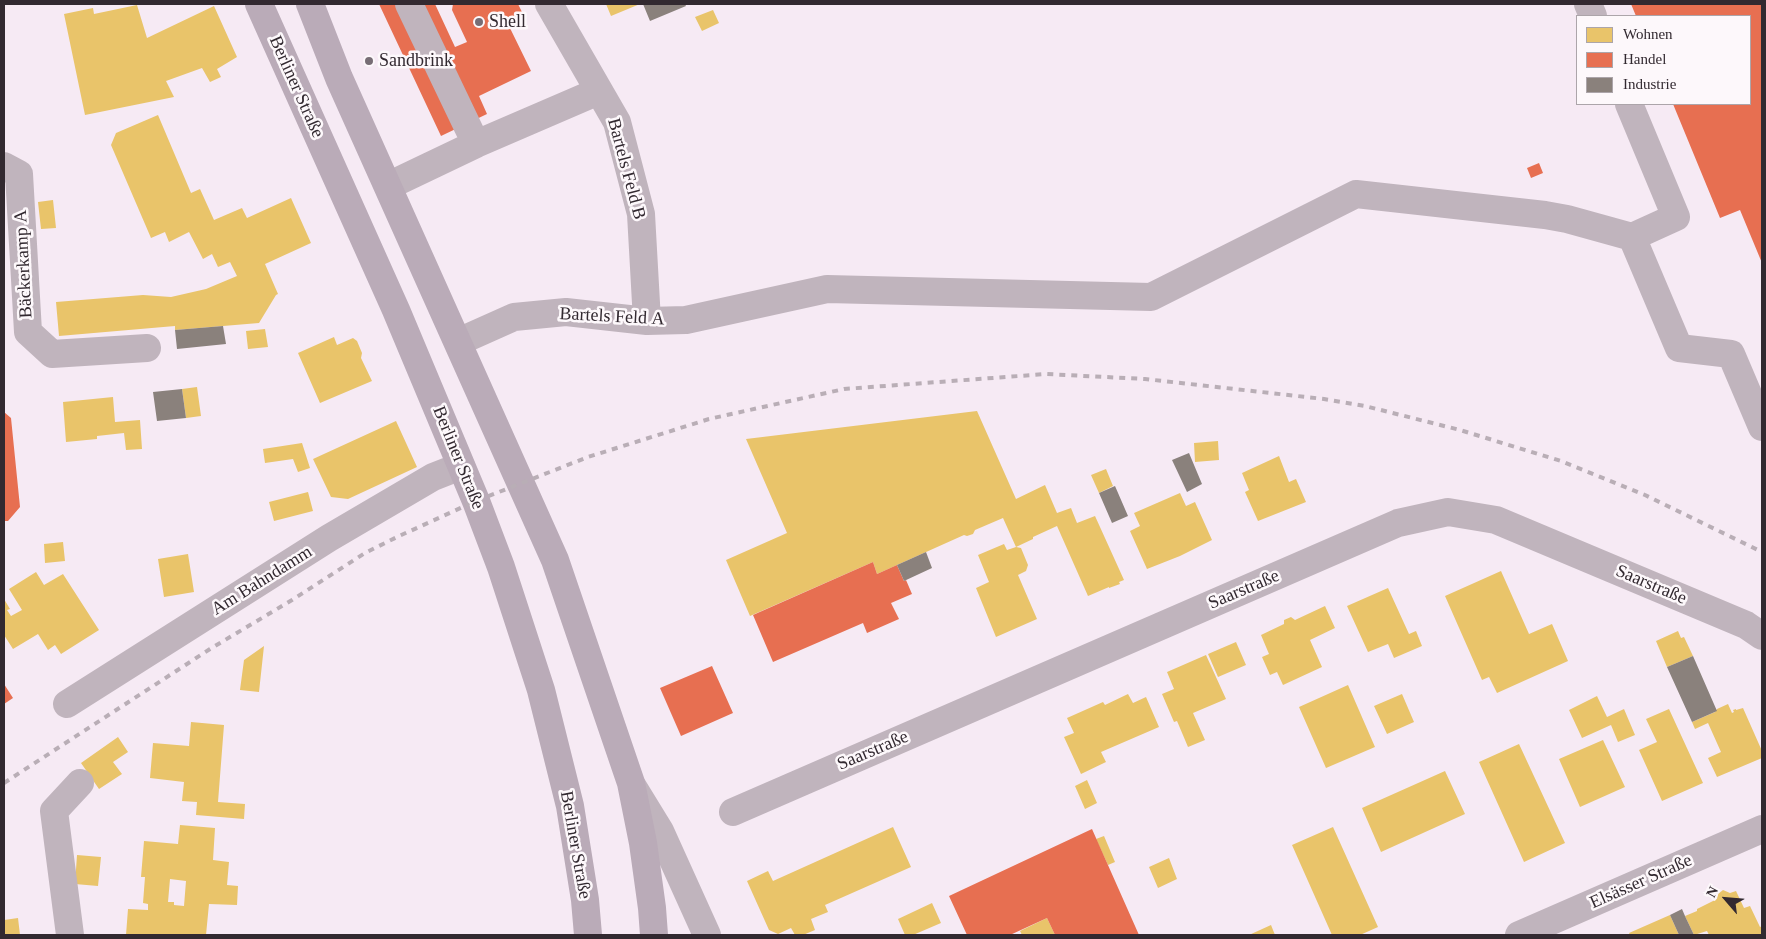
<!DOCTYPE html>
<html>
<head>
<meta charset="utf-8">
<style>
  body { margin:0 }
  #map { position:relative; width:1766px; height:939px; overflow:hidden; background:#f6eaf4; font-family:"Times New Roman",serif }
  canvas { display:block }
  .frame { position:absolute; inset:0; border:5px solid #322930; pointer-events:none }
  .legend { position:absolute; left:1576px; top:15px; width:175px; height:90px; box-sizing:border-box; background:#fdf8fb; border:1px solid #aca5aa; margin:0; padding:6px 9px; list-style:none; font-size:15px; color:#322930 }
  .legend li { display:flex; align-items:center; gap:10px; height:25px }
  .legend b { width:25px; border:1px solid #aca5aa }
  .north { position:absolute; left:1701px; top:874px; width:50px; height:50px; -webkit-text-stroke:4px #fdf8fb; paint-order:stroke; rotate:297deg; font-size:14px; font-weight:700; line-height:20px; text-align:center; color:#322930 }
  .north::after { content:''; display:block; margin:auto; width:18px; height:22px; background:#322930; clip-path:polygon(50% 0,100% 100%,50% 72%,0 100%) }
</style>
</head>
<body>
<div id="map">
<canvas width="1766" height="939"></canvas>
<div class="frame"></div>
<ul class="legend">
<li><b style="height:14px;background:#e9c46a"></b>Wohnen</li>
<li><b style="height:14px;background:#e76f51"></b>Handel</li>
<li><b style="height:14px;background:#8a817c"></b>Industrie</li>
</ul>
<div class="north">N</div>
</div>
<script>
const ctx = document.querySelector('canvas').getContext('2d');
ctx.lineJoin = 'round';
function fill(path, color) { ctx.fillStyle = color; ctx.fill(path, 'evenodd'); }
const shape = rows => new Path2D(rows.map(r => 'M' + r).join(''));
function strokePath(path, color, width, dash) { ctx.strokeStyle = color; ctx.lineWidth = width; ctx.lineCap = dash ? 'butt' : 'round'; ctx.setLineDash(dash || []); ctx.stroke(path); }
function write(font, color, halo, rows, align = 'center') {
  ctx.font = font + ' "Times New Roman",serif'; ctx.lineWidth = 5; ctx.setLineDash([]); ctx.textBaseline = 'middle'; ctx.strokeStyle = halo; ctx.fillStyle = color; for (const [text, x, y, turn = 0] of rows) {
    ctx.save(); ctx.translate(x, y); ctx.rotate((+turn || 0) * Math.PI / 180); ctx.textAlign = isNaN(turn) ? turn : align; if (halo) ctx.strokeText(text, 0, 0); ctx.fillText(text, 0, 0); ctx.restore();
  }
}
fill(shape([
  [606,4,640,4,611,16],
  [137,5,147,38,214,6,237,57,217,69,221,77,210,82,202,68,166,81,174,97,85,115,64,14,93,8,94,14],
  [713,10,719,23,702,31,695,17],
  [158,115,191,193,200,189,214,220,242,208,247,218,291,198,311,243,265,264,278,294,276,295,259,323,175,330,175,326,59,336,56,302,143,295,171,297,206,289,237,276,230,262,218,267,212,254,203,259,189,232,169,242,165,232,151,238,111,145,116,133],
  [53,200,56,228,41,229,38,202],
  [265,329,268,347,248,349,246,331],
  [334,337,337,345,353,338,357,341,362,353,361,358,372,381,320,403,298,353],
  [197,387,201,416,186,418,182,389],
  [113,397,115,422,140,420,142,449,126,450,124,433,97,436,97,439,66,442,63,402],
  [977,411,1016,499,1045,485,1057,513,1071,508,1077,523,1095,516,1124,580,1119,582,1120,584,1109,588,1109,587,1088,596,1057,526,1033,537,1033,539,1016,547,1021,548,1028,565,1026,571,1018,575,1037,619,996,637,976,588,989,582,978,555,1004,544,1007,550,1016,547,1003,518,975,530,973,534,967,536,964,535,877,574,873,562,750,616,726,560,787,533,746,439],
  [396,421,417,467,348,499,331,497,313,459],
  [1218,441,1219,460,1195,462,1194,443],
  [302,443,310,468,298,472,293,459,265,463,263,449],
  [1279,456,1289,482,1296,479,1306,502,1258,521,1245,492,1249,490,1242,473],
  [1106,469,1113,486,1099,493,1091,475],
  [308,492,313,511,274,521,269,502],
  [1180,493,1186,506,1195,502,1212,540,1180,556,1147,569,1130,531,1140,526,1134,513],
  [63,542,65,561,45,563,44,544],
  [188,554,194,592,164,597,158,559],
  [1501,571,1529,634,1552,624,1568,661,1497,693,1489,677,1482,680,1445,596],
  [36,572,44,585,63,574,99,630,61,654,55,645,48,650,38,634,13,649,4,635,4,599,10,609,7,610,11,616,22,610,9,589],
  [1388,588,1409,634,1416,631,1422,646,1394,658,1388,644,1368,652,1347,606],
  [1325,606,1335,628,1310,640,1322,667,1283,685,1277,672,1270,675,1262,657,1269,654,1261,635,1284,624,1284,620,1291,617,1295,620],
  [1678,631,1681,638,1684,637,1693,656,1667,667,1656,641],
  [1236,642,1246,665,1218,677,1208,654],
  [264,646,259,692,240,690,244,660],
  [1206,655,1226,699,1193,713,1205,740,1188,747,1177,721,1174,722,1162,694,1174,689,1167,672],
  [1348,685,1375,747,1326,768,1299,707],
  [1128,694,1133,703,1146,697,1159,727,1101,752,1106,762,1081,774,1064,737,1074,733,1067,718,1103,702,1105,705],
  [1402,694,1414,722,1387,734,1374,706],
  [1597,696,1607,717,1624,709,1635,735,1618,742,1611,725,1582,738,1569,710],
  [1728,704,1732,713,1734,712,1733,710,1736,709,1736,710,1743,708,1762,751,1762,758,1717,777,1708,758,1721,752,1708,723,1695,729,1692,722,1715,712,1717,709],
  [1669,709,1703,783,1662,801,1639,750,1657,742,1646,719],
  [191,722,224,725,218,802,245,804,244,819,196,815,197,802,182,801,184,782,150,778,153,743,189,746],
  [118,737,128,752,113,762,122,774,99,789,81,763],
  [1603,740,1625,787,1580,807,1559,759],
  [1519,744,1565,843,1524,862,1479,762],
  [1445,771,1465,814,1381,852,1362,808],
  [1087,780,1097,803,1085,809,1075,786],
  [180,825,215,828,213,860,229,862,227,885,238,886,237,905,209,904,206,935,126,935,128,909,148,910,148,904,143,903,145,877,141,877,144,841,178,844],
  [170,879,186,881,184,906,174,905,174,902,168,902],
  [893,827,911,867,825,905,828,912,811,919,815,930,803,935,795,935,791,928,778,934,769,930,747,881,768,871,773,881],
  [1333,827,1378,927,1360,935,1332,935,1292,845],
  [1104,836,1115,862,1108,865,1096,839],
  [77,855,101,857,98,886,75,884],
  [1169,858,1177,879,1158,888,1149,867],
  [1723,890,1730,893,1736,891,1744,908,1750,906,1760,927,1762,926,1762,935,1709,935,1707,931,1694,935,1685,916,1697,911,1697,909,1717,899,1718,894],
  [932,903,941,923,913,935,905,935,898,919],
  [1670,915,1679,935,1630,935,1629,933],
  [18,918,20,935,4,935,4,920],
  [1047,918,1055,935,1022,935,1020,931],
  [1271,925,1275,935,1249,935]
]), '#e9c46a');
fill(shape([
  [379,4,435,4,455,47,467,42,452,10,453,4,518,4,524,16,508,24,531,71,479,96,487,114,441,136],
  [1631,4,1762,4,1762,263,1740,210,1720,218,1673,104,1750,104,1750,16,1636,16],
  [1539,163,1543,173,1531,178,1527,168],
  [4,412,11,418,20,507,8,521,4,521],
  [873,562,877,574,897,565,904,581,906,580,912,594,891,603,899,619,867,633,863,623,773,662,753,615],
  [712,666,733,713,681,736,660,688],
  [4,684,13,698,4,704],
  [1092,829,1139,935,1055,935,1047,918,1010,935,967,935,949,896]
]), '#e76f51');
fill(shape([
  [643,4,685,4,686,6,650,21],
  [223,326,226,344,177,349,175,330],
  [182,389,186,418,157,421,153,392],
  [1189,453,1202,484,1187,492,1172,460],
  [1115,486,1128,516,1112,523,1099,493],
  [926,552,932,568,904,581,897,565],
  [1693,656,1717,711,1692,722,1667,667],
  [1682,909,1685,916,1694,935,1679,935,1670,915]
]), '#8a817c');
strokePath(shape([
  [549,4,617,122,641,214,647,321],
  [1588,4,1593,16],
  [476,144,599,91],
  [4,166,19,174,28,332,52,354,147,348],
  [388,186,476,144,409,4],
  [1632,237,1679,348,1731,354,1762,427],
  [458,342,514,317,566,312,647,321,686,320,827,289,1151,297,1356,194,1545,215,1567,219,1632,237,1676,217,1629,104],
  [67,704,329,538,433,477,461,466],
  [633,787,660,831,707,935],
  [733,812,1398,523,1448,512,1496,520,1746,625,1762,636],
  [70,935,54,811,80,783],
  [1519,935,1762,829]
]), '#c0b4bd', 28);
strokePath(shape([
  [259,4,396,310,476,501,501,567,541,690,570,806,585,900,588,935],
  [310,4,339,78,555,560,631,783,643,843,652,908,654,935]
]), '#baabb8', 28);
strokePath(shape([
  [4,783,210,649,292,600,365,553,397,537,476,501,588,457,709,419,844,389,1046,374,1145,379,1324,399,1365,406,1460,430,1561,461,1645,495,1762,552]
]), '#b9aeb6', 4, [6, 6]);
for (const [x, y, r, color] of [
  [479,22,5,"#776d75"],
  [369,61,5,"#776d75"]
]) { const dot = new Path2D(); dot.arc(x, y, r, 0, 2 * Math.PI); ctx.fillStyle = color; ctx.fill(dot); strokePath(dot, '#fdf8fb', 2); }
write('18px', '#322930', '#fdf8fb', [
  ["Shell",489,22],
  ["Sandbrink",379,61]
], 'left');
write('18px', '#322930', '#fdf8fb', [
  ["Berliner Straße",296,87,66],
  ["Bartels Feld B",626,169,75],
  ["Bäckerkamp A",24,264,-93],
  ["Bartels Feld A",612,317,3],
  ["Berliner Straße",458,458,68],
  ["Am Bahndamm",262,581,-32],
  ["Saarstraße",1651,585,23],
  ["Saarstraße",1244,590,-23],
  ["Saarstraße",873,751,-23],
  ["Berliner Straße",575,845,80],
  ["Elsässer Straße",1641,882,-24]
]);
</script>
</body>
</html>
